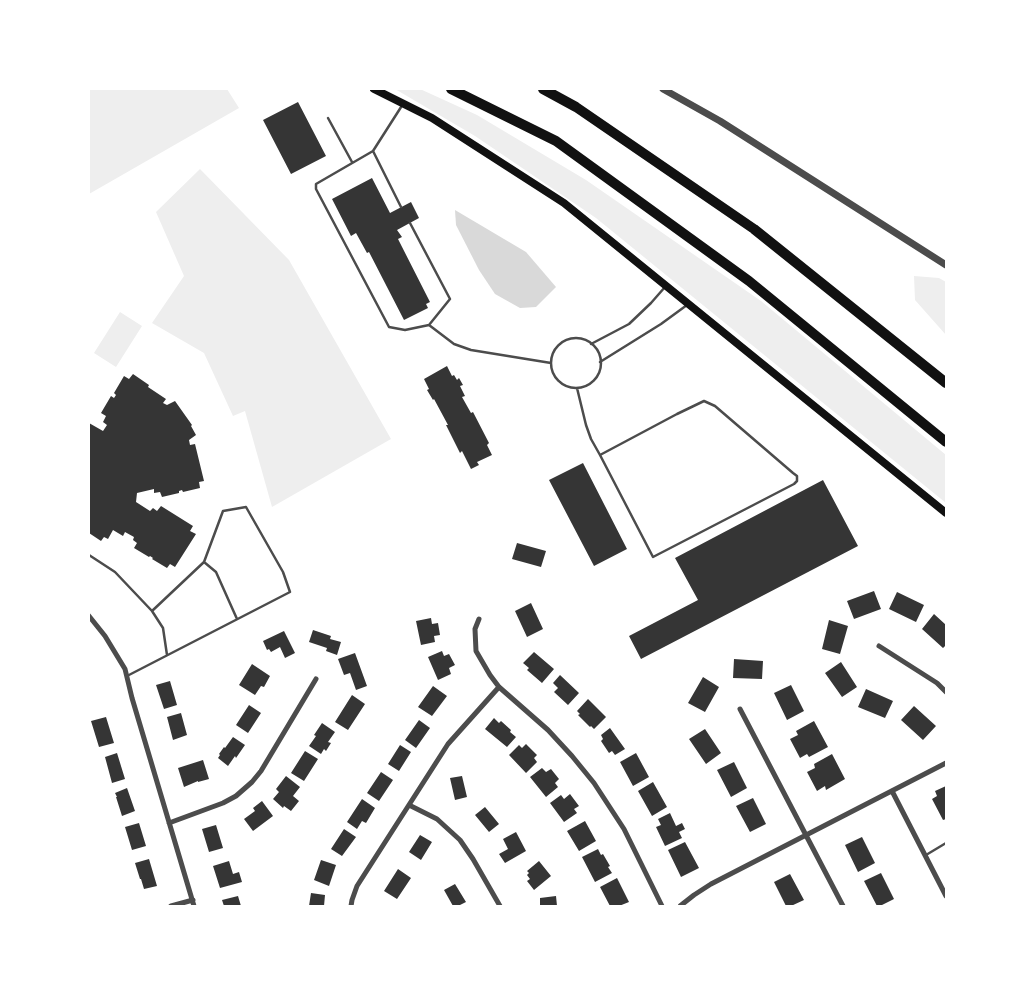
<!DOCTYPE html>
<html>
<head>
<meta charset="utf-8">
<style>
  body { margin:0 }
  #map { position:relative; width:1035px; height:995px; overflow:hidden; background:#fff; font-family:"Archivo Narrow",sans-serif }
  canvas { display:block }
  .frame { position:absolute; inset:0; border:90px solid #fff; pointer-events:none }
</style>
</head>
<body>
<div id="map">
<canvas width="1035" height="995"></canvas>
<div class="frame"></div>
</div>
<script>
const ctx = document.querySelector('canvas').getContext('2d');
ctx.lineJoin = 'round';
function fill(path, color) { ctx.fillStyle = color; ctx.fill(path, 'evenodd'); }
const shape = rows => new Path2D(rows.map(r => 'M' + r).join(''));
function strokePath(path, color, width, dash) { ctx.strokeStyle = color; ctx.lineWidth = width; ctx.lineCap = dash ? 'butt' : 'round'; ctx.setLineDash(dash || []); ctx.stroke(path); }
fill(shape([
  [89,89,227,89,239,108,89,194],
  [395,89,420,89,477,115,586,180,761,301,946,455,946,503,596,218,475,136],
  [200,169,289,260,391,439,272,507,245,411,233,416,204,353,152,323,184,276,156,212],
  [914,276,939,278,946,282,946,335,915,300],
  [120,312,142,326,116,367,94,353]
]), '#eee');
fill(shape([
  [455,210,526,252,556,287,536,307,520,308,495,294,479,270,456,225]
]), '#d9d9d9');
fill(shape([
  [298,102,326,156,291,174,263,120],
  [372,178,390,213,411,202,419,218,397,230,402,237,398,239,430,302,426,304,428,308,404,320,369,252,367,253,356,233,351,236,332,199],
  [447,366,452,376,454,375,457,380,459,378,463,385,460,386,465,396,462,397,471,413,473,412,489,443,487,445,492,455,477,462,479,465,471,469,462,451,460,453,446,425,448,425,434,399,433,400,427,390,429,389,424,379],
  [133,374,149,385,148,387,166,399,163,403,167,405,175,401,192,425,191,426,196,435,189,440,190,445,195,444,204,481,199,482,200,488,183,492,182,490,179,491,179,493,162,497,160,492,154,493,154,489,137,493,136,502,150,511,153,508,157,511,161,506,193,526,190,531,196,534,175,567,170,564,167,568,152,559,153,558,150,556,149,557,134,548,137,543,133,540,134,537,125,532,123,536,113,530,108,539,104,537,101,541,89,533,89,423,103,431,107,425,103,422,106,416,101,413,111,396,114,398,116,395,114,393,124,376,129,379],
  [583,463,627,549,594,566,549,480],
  [823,480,858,546,641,659,629,636,698,600,675,558],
  [517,543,546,551,541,567,512,559],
  [874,591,881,609,854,619,847,601],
  [897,592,924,605,916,622,889,609],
  [531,603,543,629,527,637,515,611],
  [934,614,946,625,946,645,943,648,922,629],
  [431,618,432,624,438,623,440,635,434,636,435,642,421,645,416,621],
  [829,620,848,626,840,654,822,649],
  [313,630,331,636,330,639,341,642,337,655,326,651,327,648,309,642],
  [284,631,295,653,285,658,280,647,271,652,269,649,267,650,263,641],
  [442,651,444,656,449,654,455,665,449,668,451,674,438,680,428,657],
  [534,652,554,669,542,683,527,670,529,668,523,663],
  [355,653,367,686,356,690,350,673,344,675,338,659],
  [734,659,763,661,762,679,733,678],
  [841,662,857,687,842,697,825,673],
  [252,664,270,676,264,687,261,686,255,695,239,685],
  [560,675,579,693,568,705,554,692,558,688,553,683],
  [703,677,719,687,705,712,688,703],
  [170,681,177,705,164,709,156,685],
  [791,685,804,711,787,720,774,693],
  [433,686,447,696,432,716,418,707],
  [866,689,893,701,885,718,858,707],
  [352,695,365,704,348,730,335,722],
  [588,699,606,717,594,729,591,726,590,727,578,715,580,714,577,711],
  [249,705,261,713,248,733,236,725],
  [914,706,936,726,923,740,901,720],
  [181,713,187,735,173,740,167,717],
  [106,717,114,743,99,747,91,721],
  [494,718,499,723,501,721,511,730,510,732,516,737,507,747,485,729],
  [419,720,430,728,416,748,405,740],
  [814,721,828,747,809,757,807,754,800,758,790,739,798,735,796,731],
  [322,723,335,732,328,742,331,743,326,751,324,749,321,754,309,746,316,736,314,735],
  [610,728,625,749,615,755,612,751,609,753,601,741,603,739,601,735],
  [705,729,721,753,706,764,689,739],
  [233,737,245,745,236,758,235,756,228,766,218,758,220,755,219,754,224,747,225,748],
  [526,744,537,755,534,758,537,762,526,773,509,755,519,745,522,748],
  [400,745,411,752,399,771,388,764],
  [305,751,318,759,304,781,291,773],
  [117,753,125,779,112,783,105,757],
  [636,753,649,777,633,786,620,762],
  [832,754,845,779,826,790,825,786,817,791,807,772,815,768,814,764],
  [203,760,209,779,198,782,198,781,184,787,178,768],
  [734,762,747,788,731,797,717,770],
  [542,768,546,772,551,769,559,779,555,783,558,787,546,797,530,777],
  [381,772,393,780,379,801,367,793],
  [286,776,300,787,293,796,299,801,291,811,284,806,283,808,273,799,279,792,276,789],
  [462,776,467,797,455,800,450,778],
  [653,782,667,807,652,816,638,791],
  [946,786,946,819,943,820,932,799,937,796,935,791],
  [127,788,135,811,122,816,116,797,117,797,115,793],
  [570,794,579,806,574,809,577,813,564,822,550,803,561,795,564,799],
  [753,798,766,824,750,832,736,806],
  [362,799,375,808,366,823,362,821,357,829,347,822],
  [262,801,273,816,253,831,244,819,255,811,253,808],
  [485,807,499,824,489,832,475,815],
  [670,813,676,826,682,823,685,829,679,832,682,838,665,846,656,827,661,825,658,819],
  [585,821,596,841,579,851,567,831],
  [139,823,146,846,132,850,125,827],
  [216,825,223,848,209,852,202,829],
  [344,829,356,837,342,856,331,849],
  [516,832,526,851,505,863,499,854,508,849,503,839],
  [420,835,432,842,421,860,409,852],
  [862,837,875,863,858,872,845,845],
  [685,842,699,868,681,877,668,850],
  [598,849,601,855,603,854,610,866,608,867,612,873,595,882,582,857],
  [149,859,157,886,144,889,141,879,140,879,135,863],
  [321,860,336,865,329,886,314,880],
  [229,861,233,874,239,872,242,882,220,888,213,866],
  [539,861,551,876,534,890,527,881,530,879,527,875,529,873,527,871],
  [398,869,411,878,397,899,384,891],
  [881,873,894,899,880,906,877,906,864,881],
  [790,874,804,900,791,906,786,906,774,882],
  [617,878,629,902,619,906,610,906,600,887],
  [455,884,466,902,458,906,453,906,444,890],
  [311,893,325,895,324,906,309,906],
  [238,896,241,906,224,906,222,900],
  [556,896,557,906,540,906,540,898]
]), '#353535');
strokePath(shape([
  [403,104,373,151,316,184,316,189,389,327,405,330,429,325],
  [328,118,352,162],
  [373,151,401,207],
  [410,223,450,299,429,325,454,344,471,350,551,363],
  '551 363a25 25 0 1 1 50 0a25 25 0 1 1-50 0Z',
  [591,344,629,324,651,303,665,287],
  [600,362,661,324,687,305],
  [577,388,586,425,591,439,600,455,653,557,794,484,797,481,797,476,793,473,715,406,704,401,677,414,600,455],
  [89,555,115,572,152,611],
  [204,562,216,572,237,619],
  [127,676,290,592,283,572,246,507,223,511,204,562,152,611,163,628,167,655],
  [926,855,946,843]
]), '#4c4c4c', 2.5);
strokePath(shape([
  [89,616,105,636,125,669,132,698,194,906],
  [479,619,475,629,476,651,490,675,499,687,548,730,572,756,594,783,624,829,662,906],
  [879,646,937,683,946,692],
  [740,709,843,906],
  [892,791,946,896],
  [409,805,437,819,460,840,473,859,500,906],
  [169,823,223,803,236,796,252,782,261,771,316,679],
  [171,906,193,900],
  [351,906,352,900,357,886,448,744,499,687],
  [680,906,694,895,711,884,946,763]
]), '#4c4c4c', 5);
strokePath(shape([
  [663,89,720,121,946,265]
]), '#4c4c4c', 7);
strokePath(shape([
  [374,89,432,118,564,203,946,513]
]), '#111', 8);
strokePath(shape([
  [451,89,556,141,749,281,946,442],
  [543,89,576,107,754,229,946,383]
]), '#111', 10);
</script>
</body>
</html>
